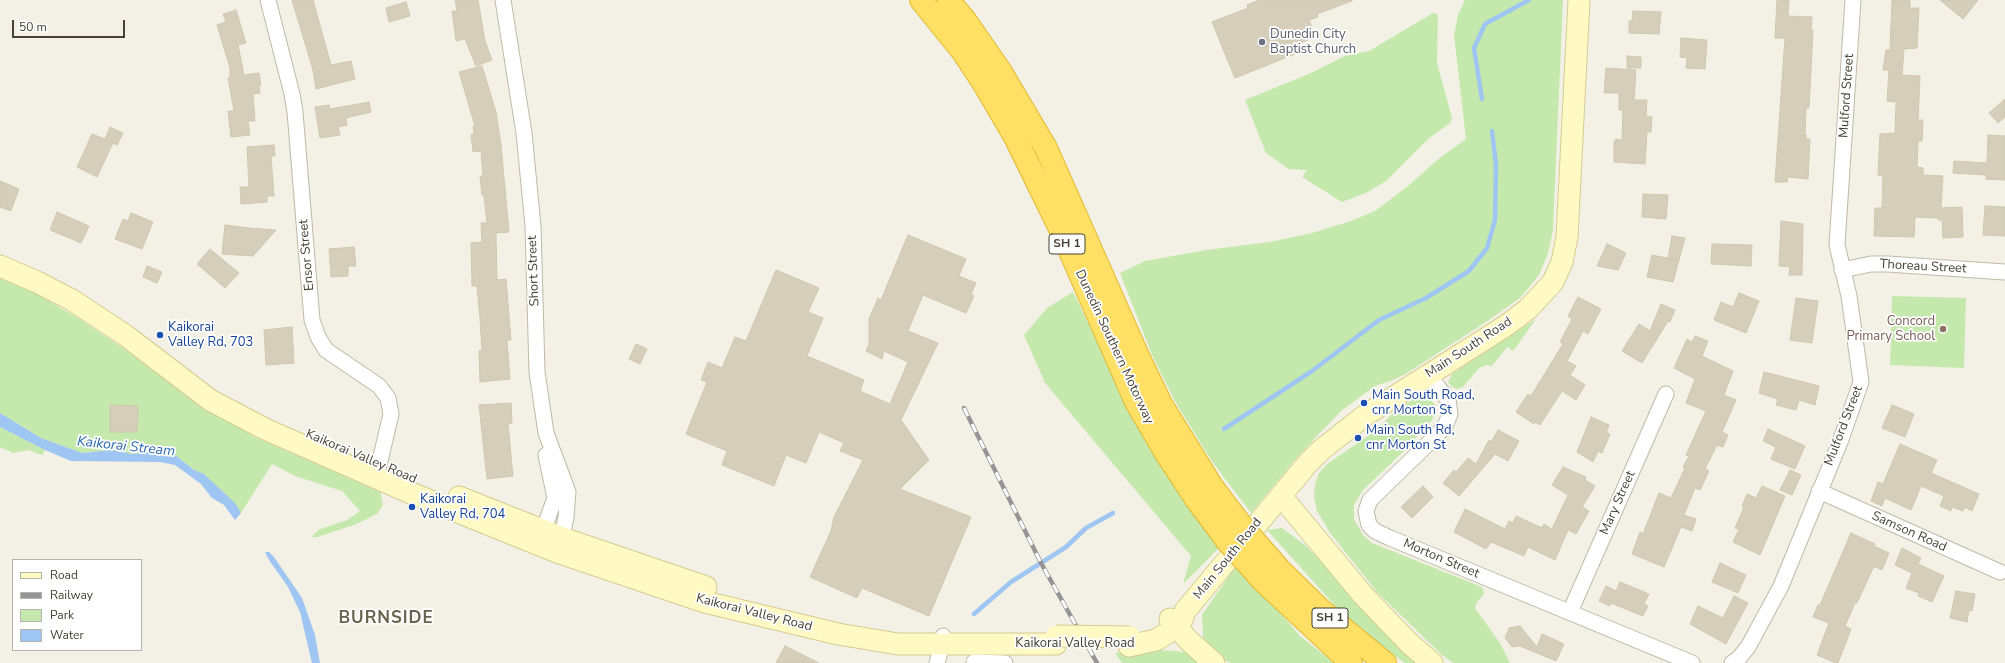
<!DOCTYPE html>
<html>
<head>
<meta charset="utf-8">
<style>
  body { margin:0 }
  #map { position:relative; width:2005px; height:663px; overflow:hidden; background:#f3f1e5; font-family:"Nunito Sans",sans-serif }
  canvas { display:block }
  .legend { position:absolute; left:12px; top:559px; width:130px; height:92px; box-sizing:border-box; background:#fff; border:1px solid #b5b3ae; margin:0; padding:5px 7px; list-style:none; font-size:12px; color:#464134 }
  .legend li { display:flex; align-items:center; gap:8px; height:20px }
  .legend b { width:20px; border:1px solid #b5b3ae }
  .scale { position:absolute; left:12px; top:20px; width:113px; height:18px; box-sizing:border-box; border:2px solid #464134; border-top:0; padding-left:5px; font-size:12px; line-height:14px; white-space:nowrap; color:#464134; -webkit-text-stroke:3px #fff; paint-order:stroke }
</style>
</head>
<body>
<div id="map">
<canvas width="2005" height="663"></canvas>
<ul class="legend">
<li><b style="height:5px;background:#fff9c3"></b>Road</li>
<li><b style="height:5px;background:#959595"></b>Railway</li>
<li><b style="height:11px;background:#c5e9ac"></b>Park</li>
<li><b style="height:11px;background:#9fc5f2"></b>Water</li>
</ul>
<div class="scale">50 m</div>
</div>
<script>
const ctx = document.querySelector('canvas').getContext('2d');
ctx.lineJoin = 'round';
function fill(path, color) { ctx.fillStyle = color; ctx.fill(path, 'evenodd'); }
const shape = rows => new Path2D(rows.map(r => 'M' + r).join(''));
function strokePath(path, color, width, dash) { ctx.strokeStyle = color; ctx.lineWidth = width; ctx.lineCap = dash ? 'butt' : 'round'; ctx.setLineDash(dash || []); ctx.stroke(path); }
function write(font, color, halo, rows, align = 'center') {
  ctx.font = font + ' "Nunito Sans",sans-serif'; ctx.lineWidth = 3.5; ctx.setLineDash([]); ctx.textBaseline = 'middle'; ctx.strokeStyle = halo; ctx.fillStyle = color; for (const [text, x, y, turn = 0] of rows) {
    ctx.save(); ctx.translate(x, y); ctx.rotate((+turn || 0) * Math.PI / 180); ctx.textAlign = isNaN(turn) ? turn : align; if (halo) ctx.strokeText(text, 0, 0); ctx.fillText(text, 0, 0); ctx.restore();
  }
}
fill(shape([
  [1465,0,1563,0,1553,230,1548,253,1539,275,1520,298,1489,320,1404,375,1393,380,1375,386,1341,411,1299,455,1251,513,1211,460,1176,403,1152,355,1120,273,1145,261,1206,250,1270,242,1312,233,1351,221,1375,211,1408,186,1437,160,1466,139,1454,35,1458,15],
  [1433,13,1437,14,1438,18,1437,63,1452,118,1450,123,1428,139,1386,181,1366,193,1342,202,1302,177,1307,170,1289,169,1266,153,1245,100,1311,73,1345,56,1369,51],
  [0,277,24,287,78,318,254,437,380,491,383,505,377,514,354,525,317,537,311,537,320,529,347,520,360,511,342,491,295,476,272,464,241,513,204,474,194,470,175,455,151,452,132,454,112,450,82,453,41,438,0,413],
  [1073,292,1139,426,1222,545,1183,584,1191,556,1045,383,1024,335,1047,308],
  [1892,296,1966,298,1964,368,1890,365],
  [1536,319,1513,351,1507,347,1492,366,1486,365,1479,368,1463,387,1457,389,1451,386,1448,382,1452,374],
  [1423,396,1430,399,1435,405,1433,419,1404,451,1363,490,1354,505,1354,519,1363,535,1372,543,1482,587,1484,594,1477,602,1475,608,1500,643,1510,663,1453,663,1442,655,1377,592,1330,533,1317,511,1314,496,1315,484,1319,473,1327,464,1375,431,1397,409,1418,397],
  [0,427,45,450,42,455,28,450,13,453,0,447],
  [1282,528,1305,545,1384,626,1426,663,1405,663,1379,645,1339,610,1267,530],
  [1238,563,1300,636,1334,663,1230,663,1215,655,1203,637,1202,615],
  [1161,650,1185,652,1202,663,1122,663,1115,653]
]), '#c5e9ac');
fill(shape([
  [0,413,41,438,82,453,112,450,132,454,151,452,175,455,194,470,204,474,235,503,241,513,235,520,224,505,212,498,201,484,175,465,160,462,71,461,45,450,0,427],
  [265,552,269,552,274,557,302,598,315,635,320,663,312,663,300,612,288,587,269,560]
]), '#9fc5f2');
strokePath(shape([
  [1482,99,1474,48,1485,24,1529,0],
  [1224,429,1312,371,1379,320,1426,298,1469,271,1487,248,1495,220,1496,165,1492,131],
  [974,614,1011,582,1066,547,1086,528,1113,513]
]), '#9fc5f2', 4.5);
const building = shape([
  [292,0,313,0,331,65,351,61,355,79,316,89,313,70,292,0],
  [455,0,478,0,485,41,492,60,476,66,465,39,456,41,452,11,457,11,455,0],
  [1259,0,1352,0,1352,1,1317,14,1318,17,1309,20,1316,37,1292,46,1295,54,1235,78,1212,22,1248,8,1247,5,1259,0],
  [1777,0,1789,0,1788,16,1812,17,1811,30,1813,30,1809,108,1806,108,1805,135,1806,135,1806,139,1810,139,1808,179,1788,177,1787,182,1775,182,1785,38,1775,38,1777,0],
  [1892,0,1910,0,1910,8,1919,8,1917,48,1904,49,1902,75,1920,76,1918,120,1923,120,1922,141,1918,141,1917,167,1923,168,1923,175,1943,176,1941,208,1962,207,1963,237,1943,238,1942,220,1938,220,1938,218,1915,217,1914,237,1874,236,1875,208,1882,208,1883,176,1878,175,1880,134,1895,133,1896,102,1887,101,1889,70,1883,70,1886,50,1890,50,1892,0],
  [1940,0,1978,0,1963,19,1940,0],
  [406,2,410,16,389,22,386,8,406,2],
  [236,10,246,43,238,45,244,75,259,73,261,85,259,85,260,93,253,94,255,121,248,121,250,135,231,137,228,111,234,111,228,78,230,77,230,68,217,25,226,22,223,14,236,10],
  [1633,11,1661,12,1659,34,1629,33,1629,21,1632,21,1633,11],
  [1681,38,1707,40,1705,69,1686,68,1687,58,1680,57,1681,38],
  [1627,56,1641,57,1641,68,1627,68,1627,56],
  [482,66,496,112,501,145,509,232,496,233,497,280,506,279,511,340,507,340,510,379,480,382,479,351,482,350,480,319,477,286,472,286,471,243,482,242,481,223,487,223,484,195,482,195,480,176,483,176,481,151,473,152,471,135,474,134,473,126,475,126,459,72,482,66],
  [1606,68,1636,70,1634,100,1647,100,1646,116,1652,117,1651,132,1647,132,1645,164,1614,162,1614,142,1616,139,1622,140,1623,110,1619,110,1619,93,1604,93,1606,68],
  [2005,99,2005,117,1998,123,1989,113,2005,99],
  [369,102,371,112,346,118,347,125,338,127,340,135,320,138,315,107,329,105,330,109,369,102],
  [110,127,123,133,117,145,113,143,97,177,77,167,92,134,105,139,110,127],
  [1988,135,2005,136,2005,180,1986,179,1986,175,1953,173,1954,161,1987,163,1988,135],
  [274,145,275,156,271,156,274,196,267,196,267,202,241,204,240,187,249,187,247,147,274,145],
  [0,181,19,189,11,211,0,207,0,181],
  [1643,194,1668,195,1666,219,1642,217,1643,194],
  [1985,206,2005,207,2005,236,1983,235,1985,206],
  [57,212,89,226,81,243,50,230,57,212],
  [131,213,153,222,142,249,115,239,123,219,128,221,131,213],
  [1781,221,1803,224,1802,275,1789,275,1790,267,1779,266,1781,221],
  [225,225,249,228,276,230,253,256,222,254,225,225],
  [908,235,966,259,959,276,976,283,971,294,974,296,966,313,923,295,908,331,938,343,901,420,929,460,900,489,971,517,929,616,862,588,857,598,810,577,831,531,834,517,863,460,840,451,844,443,819,432,806,463,786,455,774,486,722,465,727,451,686,434,707,382,701,380,708,362,722,368,735,337,746,341,776,270,819,288,808,312,823,318,807,356,864,380,860,391,890,404,908,362,884,351,882,359,866,351,869,344,869,319,878,298,881,300,908,235],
  [1672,236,1685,238,1673,282,1647,277,1652,255,1677,260,1668,258,1672,236],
  [1607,244,1626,253,1618,270,1597,266,1607,244],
  [1712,244,1752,245,1751,266,1711,264,1712,244],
  [354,247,356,266,348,266,348,276,331,277,329,249,354,247],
  [210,249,239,273,225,288,197,264,210,249],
  [147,266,162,272,157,283,143,277,147,266],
  [1739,293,1759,301,1746,333,1714,320,1721,302,1733,307,1739,293],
  [1578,297,1601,309,1588,334,1583,331,1567,361,1576,366,1570,375,1585,385,1576,400,1562,391,1540,425,1535,422,1534,424,1516,412,1528,394,1531,396,1563,344,1560,342,1572,319,1568,316,1578,297],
  [1796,298,1818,301,1812,343,1790,340,1796,298],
  [1661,304,1675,310,1670,322,1668,321,1642,363,1622,351,1639,324,1650,331,1661,304],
  [292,327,294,363,266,365,264,330,292,327],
  [1695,336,1708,341,1702,356,1733,371,1724,395,1736,400,1722,432,1728,435,1723,447,1717,445,1705,469,1709,471,1700,490,1695,488,1684,515,1696,519,1692,531,1681,527,1664,567,1632,554,1640,532,1643,534,1659,493,1671,498,1685,468,1683,467,1689,456,1686,455,1706,411,1686,403,1695,379,1674,368,1687,339,1692,342,1695,336],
  [636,344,647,349,640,364,629,359,636,344],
  [1764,372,1819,386,1815,405,1799,400,1796,410,1776,405,1778,399,1759,393,1764,372],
  [511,403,512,423,508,424,513,476,487,479,479,405,511,403],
  [110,405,138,406,137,432,110,432,110,405],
  [1892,405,1914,414,1905,437,1882,428,1892,405],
  [1591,417,1609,425,1606,433,1610,434,1602,453,1598,451,1593,462,1577,452,1591,417],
  [1768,429,1805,446,1795,469,1771,459,1776,447,1763,441,1768,429],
  [1498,430,1519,441,1508,461,1495,454,1459,496,1443,483,1454,470,1456,472,1468,458,1476,464,1489,440,1491,442,1498,430],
  [1900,444,1937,460,1931,473,1979,494,1972,511,1965,507,1963,511,1952,507,1951,511,1940,506,1944,496,1921,486,1911,510,1885,498,1882,506,1871,501,1878,482,1883,484,1900,444],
  [1563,467,1586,477,1585,480,1595,486,1582,507,1589,511,1576,534,1568,530,1555,560,1528,547,1524,556,1491,542,1486,549,1454,532,1465,509,1505,529,1509,521,1513,523,1516,516,1542,528,1544,524,1552,529,1568,495,1552,485,1563,467],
  [1790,470,1801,475,1792,495,1780,490,1790,470],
  [1423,486,1433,497,1412,518,1401,507,1423,486],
  [1762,486,1785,496,1760,555,1733,542,1739,529,1735,528,1744,507,1742,506,1747,494,1756,498,1762,486],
  [1851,533,1875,544,1874,546,1889,553,1882,570,1874,566,1857,603,1855,603,1845,626,1851,629,1838,663,1836,663,1817,655,1829,623,1813,617,1818,605,1820,605,1851,533],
  [1902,548,1921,558,1918,564,1944,576,1932,602,1918,596,1919,593,1906,588,1912,573,1895,565,1902,548],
  [1720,563,1746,575,1738,593,1712,582,1720,563],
  [1620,582,1649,594,1644,604,1648,606,1643,616,1611,603,1610,606,1599,601,1606,586,1616,591,1620,582],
  [1956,591,1975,594,1972,611,1969,610,1967,622,1950,618,1956,591],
  [1734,596,1748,603,1726,644,1690,624,1698,606,1723,618,1734,596],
  [1520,626,1537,647,1542,634,1564,644,1556,661,1520,646,1512,647,1505,638,1509,628,1520,626],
  [785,646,819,663,776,663,785,646]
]);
fill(building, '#d5ceba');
strokePath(building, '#d0c7ad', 1);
const minor = shape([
  [268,0,292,94,295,112,312,320,318,337,326,350,379,386,388,398,391,414,376,478],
  [503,0,524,133,533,226,537,372,546,433,568,492,566,517,562,538],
  [1842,270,1871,264,1888,264,2005,272],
  [1428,374,1448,400,1450,414,1445,426,1437,435,1370,500,1366,511,1369,525,1375,531,1390,538,1692,663],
  [1819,491,2000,572],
  [543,531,555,498,546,455],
  [1570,612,1666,394],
  [974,662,1005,663],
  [937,663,942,645,943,636],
  [1732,663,1739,658,1748,647,1781,586,1840,442,1861,382,1849,296,1837,245,1853,0]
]);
const secondary = shape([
  [0,266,37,282,72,300,125,335,210,400,265,429,406,491,557,552,705,602,838,634,898,644,1056,644],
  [1281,496,1363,595,1409,643,1432,663],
  [459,497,562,538,706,587],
  [1170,619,1188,640,1214,663],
  [1129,646,1156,640,1177,627,1182,620,1185,611,1308,463,1321,450,1367,414,1507,325,1528,309,1553,282,1562,262,1567,237,1579,0]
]);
const motorway = shape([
  [921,0,963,52,984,84,1015,137,1062,233,1136,402,1167,455,1196,499],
  [948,0,965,20,1001,72,1046,148,1138,356,1161,404,1213,488],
  [1279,569,1321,610,1385,663],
  [1263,581,1351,663]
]);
strokePath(minor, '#bfbaa7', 17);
strokePath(secondary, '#d5cc93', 23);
strokePath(motorway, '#e2b830', 24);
strokePath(minor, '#fff', 15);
strokePath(secondary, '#fff9c3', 21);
strokePath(motorway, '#ffe064', 22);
const rail = shape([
  [964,408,1041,563,1097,663]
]);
strokePath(rail, '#959595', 4.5);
strokePath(rail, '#fff', 3, [9]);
const secondaryBridge = shape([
  [1056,636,1130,637]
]);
const motorwayBridge = shape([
  [1213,488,1245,530,1279,569],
  [1196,499,1228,542,1263,581]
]);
strokePath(secondaryBridge, '#d5cc93', 23, []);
strokePath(motorwayBridge, '#e2b830', 24, []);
strokePath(secondaryBridge, '#fff9c3', 21);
strokePath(motorwayBridge, '#ffe064', 22);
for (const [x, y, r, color] of [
  [1262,42,4,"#6b7280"],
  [1943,329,4,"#8d6e63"],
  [160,335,4,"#1a4fb4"],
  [1364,403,4,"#1a4fb4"],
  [1358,438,4,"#1a4fb4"],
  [412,507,4,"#1a4fb4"]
]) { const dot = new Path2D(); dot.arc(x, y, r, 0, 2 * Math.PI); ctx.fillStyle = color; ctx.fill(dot); strokePath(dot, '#fff', 1.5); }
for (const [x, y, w] of [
  [1067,244,36],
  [1330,618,36]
]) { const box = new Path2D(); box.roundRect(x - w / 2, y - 10, w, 20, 3); ctx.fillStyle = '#fff'; ctx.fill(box); strokePath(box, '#464134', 1); }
write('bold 12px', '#464134', null, [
  ["SH 1",1067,244],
  ["SH 1",1330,618]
]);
write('13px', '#5b616d', '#fff', [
  ["Dunedin City",1270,35],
  ["Baptist Church",1270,50]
], 'left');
write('13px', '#464134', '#fff', [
  ["Mulford Street",1847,96,-86],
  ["Ensor Street",307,255,-95],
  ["Thoreau Street",1923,267,3],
  ["Short Street",534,271,-92],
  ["Dunedin Southern Motorway",1114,347,65],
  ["Main South Road",1469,348,-33],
  ["Mulford Street",1844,426,-69],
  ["Kaikorai Valley Road",361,457,23],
  ["Mary Street",1618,503,-66],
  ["Samson Road",1909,532,24],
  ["Main South Road",1228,559,-51],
  ["Morton Street",1441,559,23],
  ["Kaikorai Valley Road",754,613,14],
  ["Kaikorai Valley Road",1075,644]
]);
write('13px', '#785e54', '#fff', [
  ["Concord",1935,322],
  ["Primary School",1935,337]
], 'right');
write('13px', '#164399', '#fff', [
  ["Kaikorai",168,328],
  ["Valley Rd, 703",168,343],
  ["Main South Road,",1372,396],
  ["cnr Morton St",1372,411],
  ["Main South Rd,",1366,431],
  ["cnr Morton St",1366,446],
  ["Kaikorai",420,500],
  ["Valley Rd, 704",420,515]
], 'left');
write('italic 14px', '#2b68b4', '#fff', [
  ["Kaikorai Stream",126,447,6]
]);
ctx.letterSpacing = '1px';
write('bold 17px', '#69614b', '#fff', [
  ["BURNSIDE",386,619]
]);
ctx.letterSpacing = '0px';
</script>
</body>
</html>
